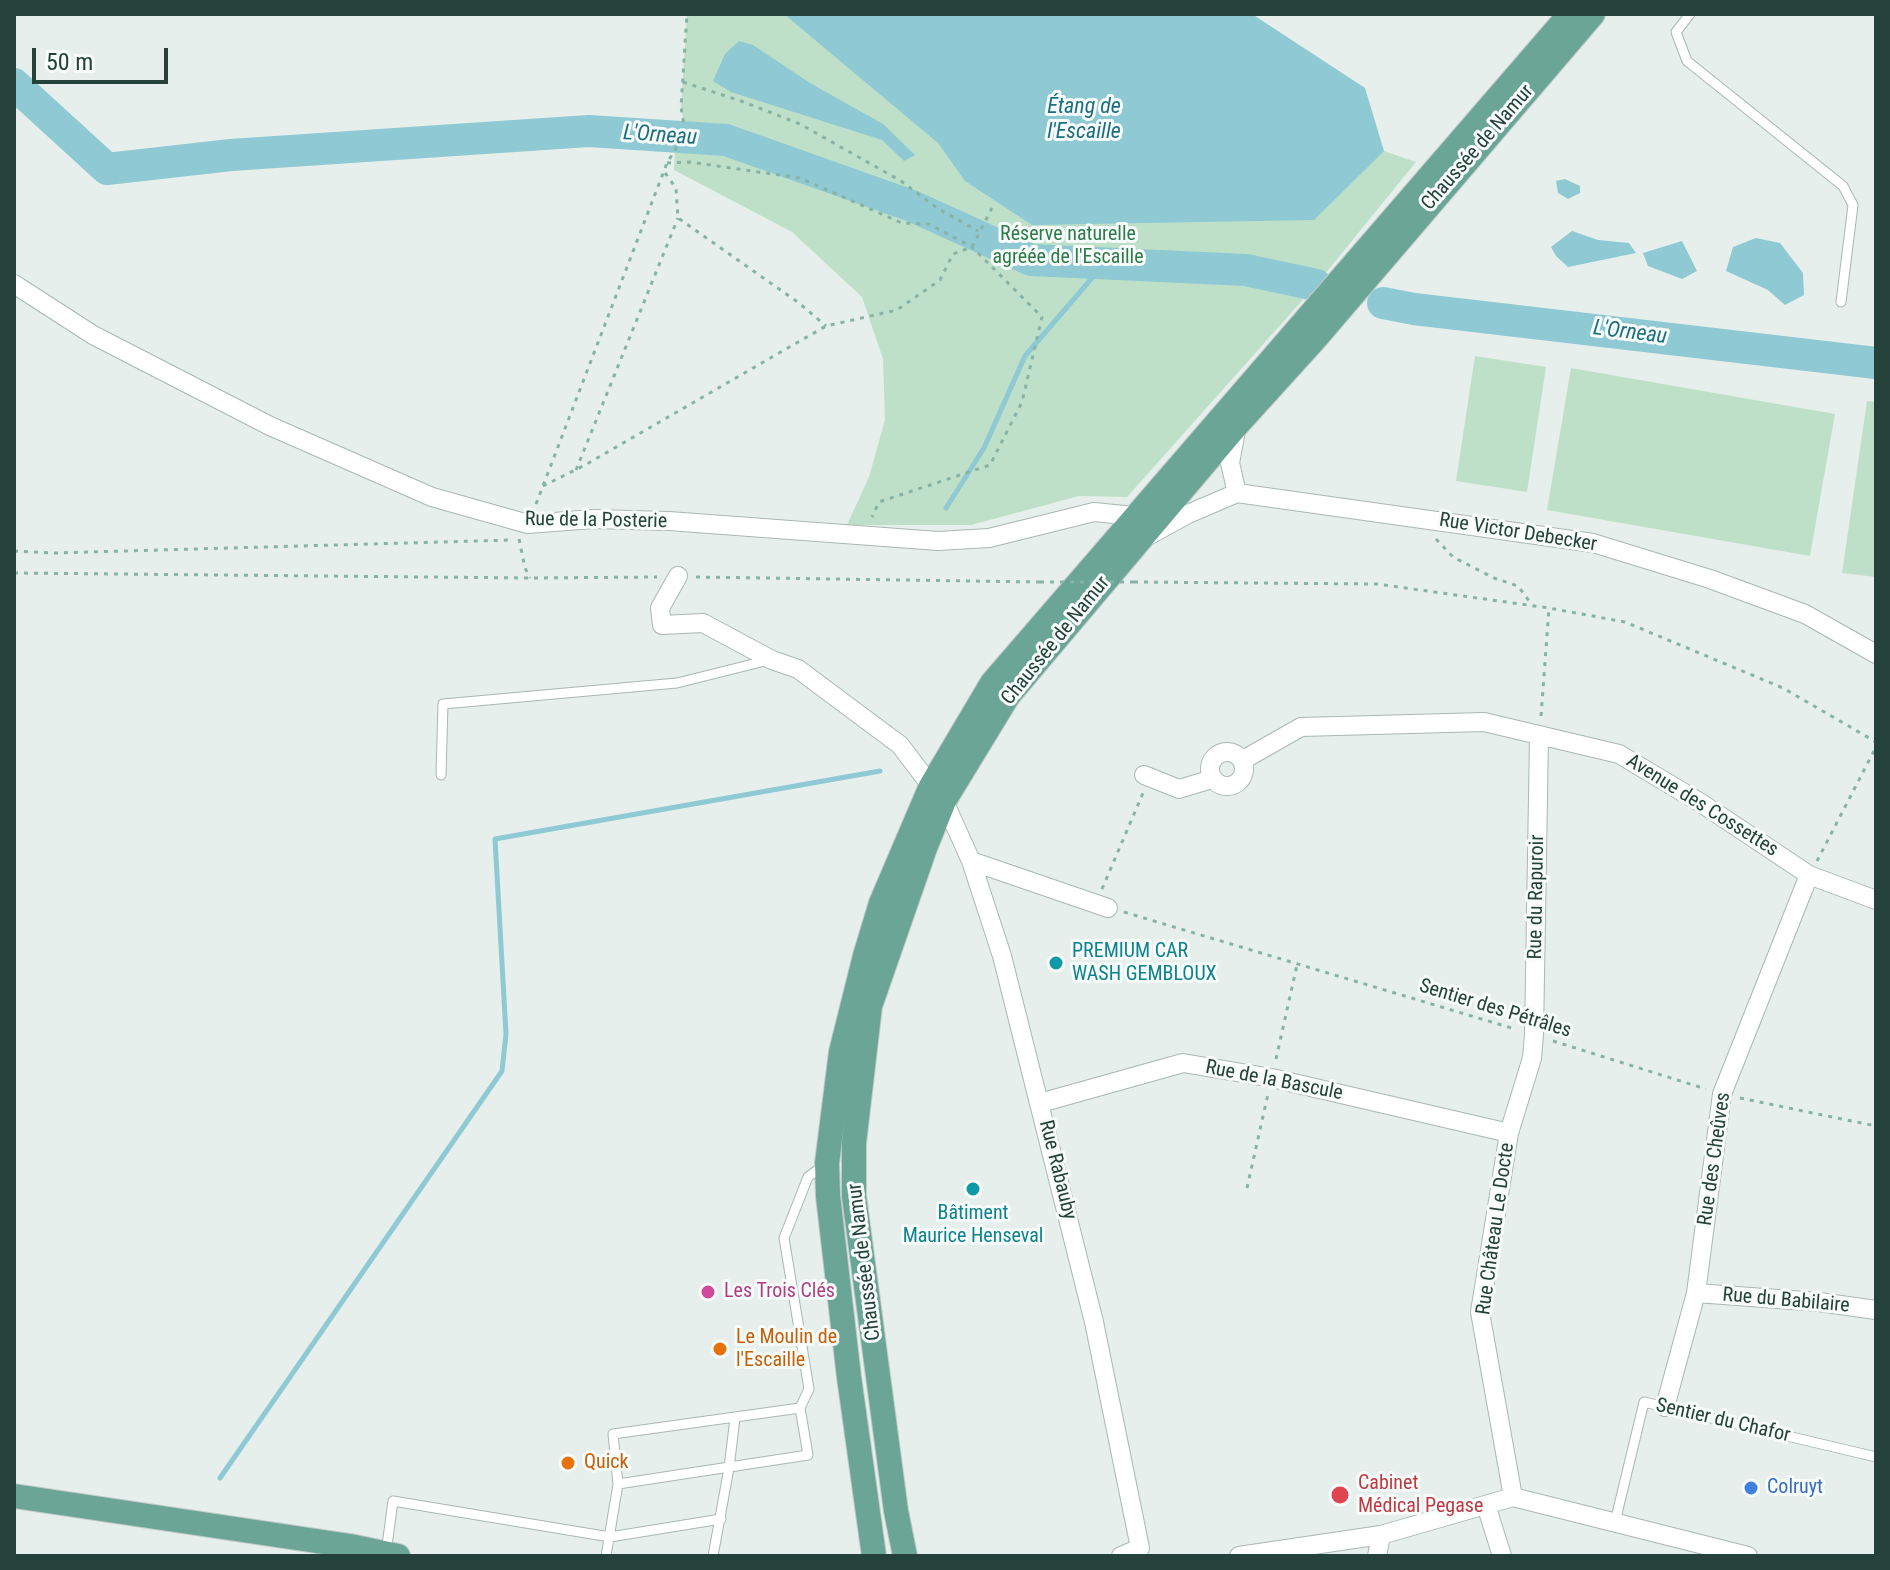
<!DOCTYPE html>
<html>
<head>
<meta charset="utf-8">
<style>
  body { margin:0 }
  #map { position:relative; width:1890px; height:1570px; overflow:hidden; background:#e6efeb; font-family:"Roboto Condensed",sans-serif }
  canvas { display:block }
  .frame { position:absolute; inset:0; border:16px solid #24423a; pointer-events:none }
  .scale { position:absolute; left:32px; top:48px; width:136px; height:36px; box-sizing:border-box; border:4px solid #24423a; border-top:0; padding-left:10px; font-size:24px; line-height:28px; white-space:nowrap; color:#24423a; -webkit-text-stroke:6px #f7fbf9; paint-order:stroke }
</style>
</head>
<body>
<div id="map">
<canvas width="1890" height="1570"></canvas>
<div class="frame"></div>
<div class="scale">50 m</div>
</div>
<script>
const ctx = document.querySelector('canvas').getContext('2d');
ctx.lineJoin = 'round';
function fill(path, color) { ctx.fillStyle = color; ctx.fill(path, 'evenodd'); }
const shape = rows => new Path2D(rows.map(r => 'M' + r).join(''));
function strokePath(path, color, width, dash) { ctx.strokeStyle = color; ctx.lineWidth = width; ctx.lineCap = dash ? 'butt' : 'round'; ctx.setLineDash(dash || []); ctx.stroke(path); }
function write(font, color, halo, rows, align = 'center') {
  ctx.font = font + ' "Roboto Condensed",sans-serif'; ctx.lineWidth = 6; ctx.setLineDash([]); ctx.textBaseline = 'middle'; ctx.strokeStyle = halo; ctx.fillStyle = color; for (const [text, x, y, turn = 0] of rows) {
    ctx.save(); ctx.translate(x, y); ctx.rotate((+turn || 0) * Math.PI / 180); ctx.textAlign = isNaN(turn) ? turn : align; if (halo) ctx.strokeText(text, 0, 0); ctx.fillText(text, 0, 0); ctx.restore();
  }
}
fill(shape([
  [687,14,1163,14,1384,151,1416,162,1316,285,1127,497,1079,496,971,525,847,525,869,477,885,420,883,359,862,297,792,232,674,170,675,150,684,126,681,107],
  [1475,356,1546,367,1527,492,1456,481],
  [1571,368,1835,414,1810,556,1547,510],
  [1867,401,1876,402,1876,577,1842,573]
]), '#bfe0c8');
fill(shape([
  [784,14,1252,14,1365,88,1384,151,1314,220,1032,225,965,181,938,143],
  [739,41,753,45,810,83,883,124,915,155,904,161,882,140,731,92,713,81,725,54],
  [1565,179,1580,186,1580,193,1568,199,1558,193,1556,181],
  [1572,231,1598,240,1629,243,1636,253,1568,267,1556,256,1551,247],
  [1756,238,1780,243,1803,273,1804,295,1785,305,1768,290,1726,271,1733,247],
  [1682,241,1697,271,1682,279,1648,266,1643,253]
]), '#8ec9d4');
strokePath(shape([
  [946,508,984,448,1025,356,1104,264],
  [220,1478,502,1071,506,1034,495,839,880,771]
]), '#8ec9d4', 5);
strokePath(shape([
  [14,84,107,169,231,155,589,131,726,140,912,206,1031,260,1246,270,1316,285],
  [1383,303,1414,309,1876,363]
]), '#8ec9d4', 32);
const lane = shape([
  [1690,14,1676,32,1687,61,1843,186,1853,205,1841,302],
  [441,775,443,704,677,683,769,660],
  [618,1484,808,1455,800,1408],
  [1615,1522,1644,1402,1876,1457],
  [386,1553,393,1501,610,1537,721,1519],
  [606,1556,618,1484,613,1434,800,1408,809,1389,784,1238,808,1177,824,1165],
  [713,1556,729,1468,735,1418]
]);
const street = shape([
  [14,284,93,335,270,426,432,497,528,524,593,519,669,521,938,541,989,538,1094,512,1134,516],
  [1237,493,1230,463,1237,425],
  [1146,537,1188,514,1237,493,1593,543,1710,579,1805,614,1876,654],
  [678,576,660,608,662,625,703,623,772,660,798,669,900,745,931,786],
  '1210 769a17 17 0 1 1 34 0a17 17 0 1 1-34 0Z',
  [1243,760,1301,727,1484,722,1619,754,1701,803,1809,875,1876,900],
  [1144,775,1179,789,1212,779],
  [944,801,971,861,1002,956,1094,1322,1140,1548],
  [971,861,1108,908],
  [1040,1103,1183,1063,1272,1078,1509,1133],
  [1696,1293,1819,1302,1876,1310],
  [1665,1407,1696,1293,1722,1094,1809,875],
  [1513,1497,1480,1312,1509,1133,1532,1058,1534,1035,1539,737],
  [1486,1505,1502,1556],
  [1121,1556,1140,1548],
  [1239,1556,1381,1535,1513,1497,1748,1556],
  [1377,1556,1381,1535]
]);
const primary = shape([
  [14,1496,350,1546,398,1556],
  [874,1556,849,1377,828,1196,827,1163,841,1052,865,956,881,903,931,786,992,683,1570,14],
  [905,1556,896,1511,854,1196,854,1143,870,1006,925,848,944,801,1008,696,1237,425,1315,339,1593,14]
]);
strokePath(lane, '#a8b8b2', 11);
strokePath(street, '#a8b8b2', 20);
strokePath(primary, '#c2cac8', 26);
strokePath(shape([
  [683,82,741,101,800,124,901,181,937,208,978,231],
  [667,163,690,162,800,178,902,223,929,224,972,247,1042,317,1022,402,990,465,879,502,872,517],
  [665,173,676,188,678,218,799,303,826,326],
  [972,247,992,208],
  [576,470,678,218],
  [543,486,585,465,826,326,897,310,940,280,953,254,972,247],
  [536,504,667,163,675,150,684,126,681,107,687,14],
  [519,539,525,568,530,578],
  [1436,539,1453,557,1494,578,1518,586,1532,605],
  [14,551,54,553,511,540],
  [14,573,530,578,657,577],
  [696,577,1040,582],
  [1134,582,1377,584,1549,608,1625,622,1783,688,1876,742],
  [1541,716,1549,608],
  [1817,861,1876,747],
  [1102,889,1143,793],
  [1124,912,1515,1029],
  [1553,1041,1706,1089],
  [1276,1059,1297,965],
  [1740,1098,1876,1126],
  [1247,1188,1268,1094]
]), '#86b3a5', 3, [4, 6]);
strokePath(lane, '#fff', 9);
strokePath(street, '#fff', 18);
strokePath(primary, '#6aa596', 24);
strokePath(shape([
  [1040,582,1134,582]
]), '#86b3a5', 3, [4, 6]);
for (const [x, y, r, color] of [
  [1056,963,8,"#0f9aa8"],
  [973,1189,8,"#0f9aa8"],
  [708,1292,8,"#d1479c"],
  [720,1349,8,"#e8710a"],
  [568,1463,8,"#e8710a"],
  [1751,1488,8,"#3f7fe0"],
  [1340,1495,10,"#e0444e"]
]) { const dot = new Path2D(); dot.arc(x, y, r, 0, 2 * Math.PI); ctx.fillStyle = color; ctx.fill(dot); strokePath(dot, '#f7fbf9', 3); }
write('20px', '#24423a', '#f7fbf9', [
  ["Chaussée de Namur",1478,148,-49],
  ["Rue de la Posterie",596,521,1],
  ["Rue Victor Debecker",1518,533,9],
  ["Chaussée de Namur",1056,641,-51],
  ["Avenue des Cossettes",1702,806,32],
  ["Rue du Rapuroir",1537,897,-89],
  ["Sentier des Pétrâles",1495,1009,17],
  ["Rue de la Bascule",1274,1081,11],
  ["Rue des Cheûves",1715,1159,-82],
  ["Rue Rabauby",1057,1170,76],
  ["Rue Château Le Docte",1496,1229,-82],
  ["Chaussée de Namur",865,1262,-97],
  ["Rue du Babilaire",1786,1301,5],
  ["Sentier du Chafor",1723,1421,13]
]);
write('20px', '#2d7a4b', '#f7fbf9', [
  ["Réserve naturelle",1068,235],
  ["agréée de l'Escaille",1068,258]
]);
write('20px', '#0d838f', '#f7fbf9', [
  ["PREMIUM CAR",1072,952],
  ["WASH GEMBLOUX",1072,975],
  ["Bâtiment",973,1214,"center"],
  ["Maurice Henseval",973,1237,"center"]
], 'left');
write('20px', '#b23c85', '#f7fbf9', [
  ["Les Trois Clés",724,1292]
], 'left');
write('20px', '#c56008', '#f7fbf9', [
  ["Le Moulin de",736,1338],
  ["l'Escaille",736,1361],
  ["Quick",584,1463]
], 'left');
write('20px', '#be3a42', '#f7fbf9', [
  ["Cabinet",1358,1484],
  ["Médical Pegase",1358,1507]
], 'left');
write('20px', '#366cbe', '#f7fbf9', [
  ["Colruyt",1767,1488]
], 'left');
write('italic 22px', '#1c6f80', '#f7fbf9', [
  ["Étang de",1084,107],
  ["l'Escaille",1084,132],
  ["L'Orneau",660,136,4],
  ["L'Orneau",1630,333,7]
]);
</script>
</body>
</html>
